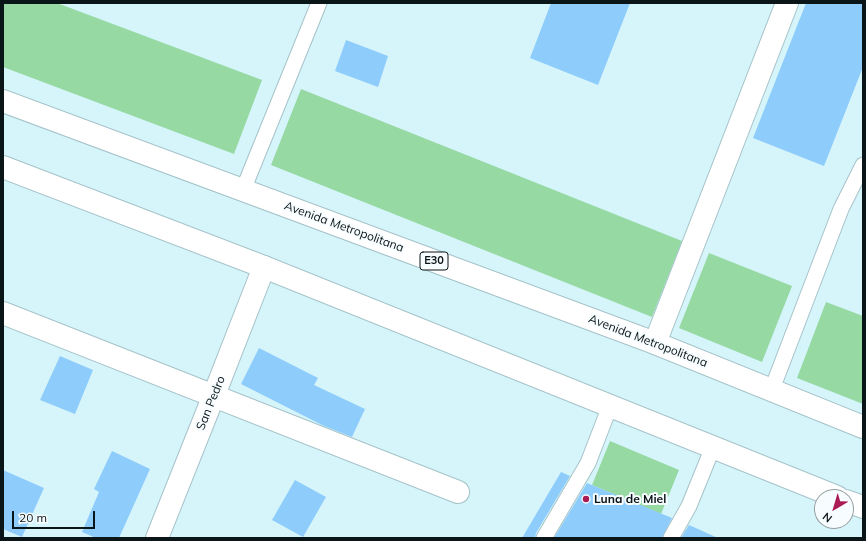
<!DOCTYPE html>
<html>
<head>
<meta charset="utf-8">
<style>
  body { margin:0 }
  #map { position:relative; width:866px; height:541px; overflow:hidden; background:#d6f5fb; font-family:Mulish,sans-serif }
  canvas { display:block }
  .frame { position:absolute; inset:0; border:4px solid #0a1517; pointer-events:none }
  .north { position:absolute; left:814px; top:489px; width:40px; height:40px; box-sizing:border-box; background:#f7fdfe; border:1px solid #98a0a2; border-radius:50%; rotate:218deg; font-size:11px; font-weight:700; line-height:16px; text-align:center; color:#0a1517 }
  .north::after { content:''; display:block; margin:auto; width:14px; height:18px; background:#ab1b56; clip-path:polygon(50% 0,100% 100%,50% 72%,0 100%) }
  .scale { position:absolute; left:12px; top:511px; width:83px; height:18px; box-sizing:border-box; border:2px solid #0a1517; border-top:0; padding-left:5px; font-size:12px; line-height:14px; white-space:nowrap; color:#0a1517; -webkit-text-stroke:3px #f7fdfe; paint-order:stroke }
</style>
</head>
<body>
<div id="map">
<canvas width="866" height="541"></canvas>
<div class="frame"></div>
<div class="north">N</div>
<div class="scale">20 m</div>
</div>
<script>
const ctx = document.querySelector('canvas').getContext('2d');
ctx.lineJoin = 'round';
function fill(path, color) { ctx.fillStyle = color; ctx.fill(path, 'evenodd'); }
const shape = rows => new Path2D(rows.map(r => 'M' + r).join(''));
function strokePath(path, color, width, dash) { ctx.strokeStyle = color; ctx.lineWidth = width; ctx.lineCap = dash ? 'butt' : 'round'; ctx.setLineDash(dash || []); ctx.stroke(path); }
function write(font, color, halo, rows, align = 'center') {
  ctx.font = font + ' Mulish,sans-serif'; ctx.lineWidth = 4; ctx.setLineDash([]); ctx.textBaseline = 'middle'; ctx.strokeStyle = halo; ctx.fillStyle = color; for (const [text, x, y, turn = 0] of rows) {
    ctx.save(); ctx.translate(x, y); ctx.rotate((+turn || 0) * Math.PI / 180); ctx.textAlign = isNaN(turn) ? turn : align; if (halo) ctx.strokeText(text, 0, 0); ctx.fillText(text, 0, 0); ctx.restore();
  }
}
fill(shape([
  [3,3,57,3,262,80,234,154,3,67],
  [301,89,682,241,652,317,271,165],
  [709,253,792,286,762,362,679,328],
  [826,302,863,316,863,404,797,378],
  [610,441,679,470,661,514,592,485]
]), '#96d9a3');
fill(shape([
  [551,3,630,3,598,85,530,58],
  [806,3,863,3,863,67,824,166,753,138],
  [346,40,388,56,378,87,335,71],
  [259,348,318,378,314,385,365,409,352,437,322,425,241,384],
  [60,356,93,370,75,414,40,400],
  [112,451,150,469,119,538,96,538,82,532,99,492,94,489],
  [3,470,44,488,22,537,3,529],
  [561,472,570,476,536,533,535,538,522,538],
  [295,480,326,497,303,537,272,520],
  [587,483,672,518,662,538,554,538],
  [689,525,718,538,681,538]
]), '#8eccfb');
const service = shape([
  [243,190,319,3],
  [772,389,841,209,863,165],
  [544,538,588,463,610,406],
  [671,538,689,506,713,447]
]);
const minor = shape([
  [3,313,458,492],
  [655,343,787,3],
  [157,538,214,395,264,267]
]);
const trunk = shape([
  [3,101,655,343,863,427],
  [3,167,264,267,837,497],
  [846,501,863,507]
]);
strokePath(service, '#a5c3c9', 17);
strokePath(minor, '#a5c3c9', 24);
strokePath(trunk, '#a5c3c9', 24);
strokePath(service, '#fff', 15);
strokePath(minor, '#fff', 22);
strokePath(trunk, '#fff', 22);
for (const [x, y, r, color] of [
  [586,499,4,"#ab1b56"]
]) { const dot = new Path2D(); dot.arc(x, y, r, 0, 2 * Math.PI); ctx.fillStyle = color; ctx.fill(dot); strokePath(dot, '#f7fdfe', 1.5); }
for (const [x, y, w] of [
  [434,261,28]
]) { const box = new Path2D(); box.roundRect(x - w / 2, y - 9, w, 18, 3); ctx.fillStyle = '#f7fdfe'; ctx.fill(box); strokePath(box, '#0a1517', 1); }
write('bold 11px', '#0a1517', null, [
  ["E30",434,261]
]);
write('12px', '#0a1517', '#f7fdfe', [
  ["Avenida Metropolitana",344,227,20],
  ["Avenida Metropolitana",648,341,21],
  ["San Pedro",211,403,-68]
]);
write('bold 12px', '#0a1517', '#f7fdfe', [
  ["Luna de Miel",594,499]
], 'left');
</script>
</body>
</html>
